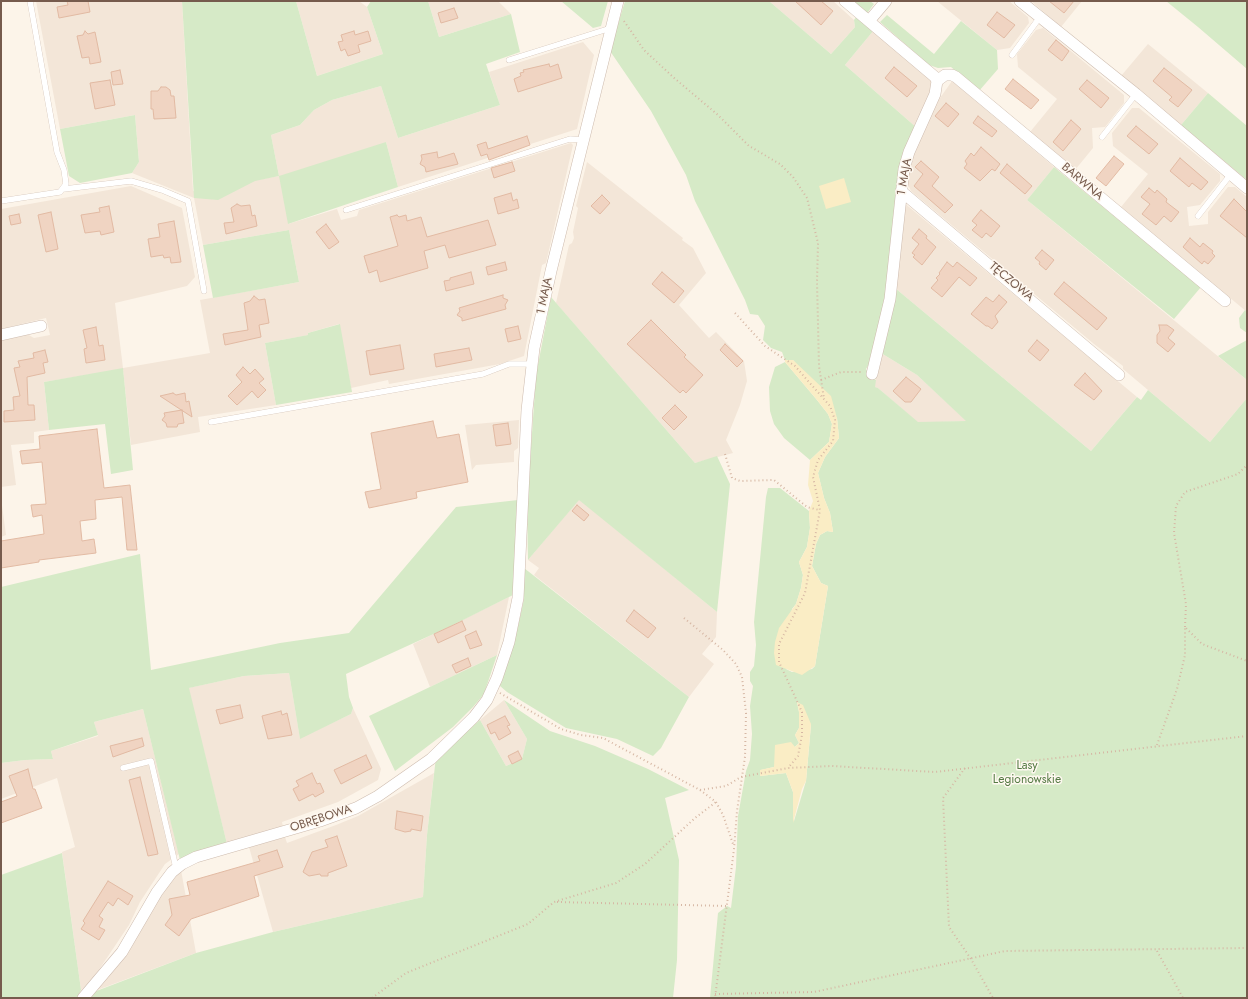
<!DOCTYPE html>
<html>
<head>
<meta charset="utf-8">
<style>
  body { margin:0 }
  #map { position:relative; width:1248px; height:999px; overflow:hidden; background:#fcf4e9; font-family:Jost,sans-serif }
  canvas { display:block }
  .frame { position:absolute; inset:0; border:2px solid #765b4d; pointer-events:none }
</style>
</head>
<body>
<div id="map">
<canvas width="1248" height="999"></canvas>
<div class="frame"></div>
</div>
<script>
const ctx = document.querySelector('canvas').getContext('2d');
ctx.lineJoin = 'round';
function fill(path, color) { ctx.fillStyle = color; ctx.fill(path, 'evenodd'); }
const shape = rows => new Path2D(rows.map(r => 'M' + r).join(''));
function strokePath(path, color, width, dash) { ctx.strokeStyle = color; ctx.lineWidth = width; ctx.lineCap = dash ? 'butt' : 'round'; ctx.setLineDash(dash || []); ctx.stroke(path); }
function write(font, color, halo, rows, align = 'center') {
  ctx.font = font + ' Jost,sans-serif'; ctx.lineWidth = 3; ctx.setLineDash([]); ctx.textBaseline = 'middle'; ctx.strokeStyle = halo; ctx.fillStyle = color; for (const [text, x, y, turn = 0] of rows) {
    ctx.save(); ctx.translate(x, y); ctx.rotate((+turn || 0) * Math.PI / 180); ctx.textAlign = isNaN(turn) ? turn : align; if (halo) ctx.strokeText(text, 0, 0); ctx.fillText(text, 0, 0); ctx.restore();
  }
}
fill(shape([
  [36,1,182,1,193,191,279,176,271,135,300,125,314,110,332,100,381,86,398,138,500,105,489,72,583,42,594,55,577,129,398,187,386,142,288,224,337,209,341,220,357,216,359,210,571,143,573,145,546,263,542,265,524,356,500,364,389,384,388,380,351,388,339,324,308,333,309,335,265,343,276,405,198,417,200,432,131,445,123,369,44,382,49,430,34,432,34,443,11,445,16,485,1,487,1,340,27,334,34,338,50,335,46,318,1,329,1,209,131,186,182,208,195,277,187,286,115,303,123,368,210,353,200,300,299,282,289,230,203,245,194,198,132,173,139,162,135,115,60,129],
  [296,1,359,1,367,7,383,54,317,76],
  [428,1,498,1,511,14,439,37],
  [769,1,833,1,854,20,855,27,831,54],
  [937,1,1009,1,1028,17,1029,23,1010,48,997,50],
  [1031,1,1082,1,1061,27],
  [1043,28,1124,95,1124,103,1105,127,1092,128,1093,148,1075,170,1030,132,1057,99,1018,67,1017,54,1036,30],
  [874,30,931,79,933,85,917,128,845,65],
  [1148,44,1208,93,1181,125,1121,76],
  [952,81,1054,167,1027,200,1247,380,1247,398,1210,442,1123,369,1123,366,1094,344,911,191,907,183,909,166,928,115],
  [1132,108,1139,108,1220,174,1220,181,1200,205,1187,207,1189,226,1208,224,1208,212,1228,187,1235,187,1247,197,1247,312,1121,207,1148,174,1113,146,1112,133],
  [587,162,683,238,682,240,693,248,706,273,679,305,709,338,716,332,744,361,747,381,740,405,726,440,733,453,695,463,556,303,569,245,572,243,574,238,573,232,578,208,576,206],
  [903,202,1137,397,1091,451,895,288],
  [881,353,917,375,967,421,918,423,878,388,874,387],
  [519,420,518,448,514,451,514,462,476,465,472,470,465,425],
  [1,498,6,535,1,537],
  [579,499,717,612,716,637,702,654,714,664,689,697,534,575,539,568,528,560],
  [509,597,497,655,430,687,413,644],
  [289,673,300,738,351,714,353,708,381,769,378,780,338,802,282,822,283,827,227,844,188,688,244,676],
  [504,700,527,739,522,759,506,766,480,720],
  [143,709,179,854,165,864,140,902,129,925,90,983,81,990,62,852,75,847,57,778,1,799,1,763,25,760,53,759,51,751,98,736,94,722],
  [434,773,427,835,423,897,273,932,249,847,285,837,287,843,336,825,358,816],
  [181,870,196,953,92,992,159,896]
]), '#f3e6d8');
fill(shape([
  [182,1,296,1,317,76,383,54,367,7,371,1,428,1,439,37,511,14,520,52,486,64,500,105,398,138,381,86,332,100,314,110,300,125,271,135,279,176,386,142,398,187,288,224,279,176,255,181,218,200,194,198],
  [561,1,608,1,601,26,593,28],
  [625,1,769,1,831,54,855,27,854,20,857,16,874,30,845,65,917,128,902,158,888,298,874,356,866,369,870,377,876,380,875,387,878,388,918,422,966,421,917,375,881,353,895,288,1091,451,1137,397,1141,400,1148,390,1210,442,1247,398,1247,998,710,998,718,913,727,906,731,908,736,867,738,816,746,771,750,760,752,734,750,706,753,686,750,681,750,672,754,666,756,645,754,622,766,497,768,488,780,488,809,511,810,528,807,547,799,562,803,575,801,588,796,604,792,609,786,669,792,672,812,669,815,666,828,586,821,583,812,566,816,544,820,535,827,531,833,532,830,513,824,498,818,473,825,457,839,438,837,418,793,360,785,360,782,352,771,348,763,340,765,326,758,315,750,314,745,300,695,201,686,175,651,111,610,51],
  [797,702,811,725,806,781,794,821,793,792,786,773,760,776,761,770,774,767,799,743,795,735,799,728,799,712],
  [851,1,870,1,874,4,868,12,865,12],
  [1166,1,1247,1,1247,69,1198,27],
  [887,15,934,54,961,21,997,50,998,69,979,91,951,67,938,68,929,65,880,22],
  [1208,93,1247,126,1247,180,1181,125],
  [135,115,139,162,132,173,80,183,69,176,60,129],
  [1054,167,1201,287,1174,319,1027,200],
  [289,230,299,282,213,298,203,245],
  [551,297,695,463,717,456,730,484,717,612,579,500,528,560,527,506,536,375],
  [1245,310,1247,312,1247,333,1240,328,1239,318],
  [340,324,352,392,276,405,265,343,308,335,308,333],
  [1247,340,1247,380,1218,356],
  [785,362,817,400,828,414,832,424,829,442,810,460,784,438,774,424,770,411,769,387,775,367],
  [123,368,133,470,111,474,105,424,49,430,44,382],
  [518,500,513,595,451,626,346,674,349,697,353,708,351,714,300,739,289,673,244,676,189,688,227,844,180,860,143,709,94,722,98,735,51,751,53,759,25,760,1,763,1,587,140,554,151,670,280,643,349,633,456,507],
  [524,568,689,697,661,748,653,756,617,739,566,728,507,692,500,686,499,684,517,631,524,599],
  [497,655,484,694,473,707,453,727,395,771,369,716],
  [504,700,550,731,595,746,648,769,689,790,665,798,679,860,677,960,673,998,78,998,196,953,273,932,423,897,427,835,436,757,480,720,506,766,522,759,527,739],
  [62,853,81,990,77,998,1,998,1,875]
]), '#d6eac7');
fill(shape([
  [844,178,851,202,826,209,819,186],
  [785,360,793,360,831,396,837,418,839,438,825,457,818,473,824,498,830,513,833,532,827,531,820,535,816,544,812,566,821,583,828,586,815,666,802,675,776,665,774,653,775,642,779,628,796,604,801,588,803,575,799,562,807,547,810,528,809,511,813,501,808,485,810,460,829,442,832,424,828,414,817,400,785,362],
  [797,702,803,705,811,724,806,781,802,789,793,823,793,792,786,773,760,776,760,770,774,767,775,745,791,742,795,747,799,743,795,735,799,728,799,712]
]), '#faedc5');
const building = shape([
  [67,1,88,1,90,12,59,18,57,7,68,5,67,1],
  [795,1,821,1,833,11,821,25,795,1],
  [1049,1,1074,1,1064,13,1049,1],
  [454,8,458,18,441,23,438,13,454,8],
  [997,12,1015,25,1004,38,987,25,997,12],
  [85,31,88,34,95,32,101,62,90,64,89,57,82,58,77,36,83,35,85,31],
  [354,31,355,35,368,31,371,41,358,45,360,52,348,56,345,49,341,51,338,42,343,41,341,35,354,31],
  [1056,40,1069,51,1062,61,1048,50,1056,40],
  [549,64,550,67,558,64,562,78,518,92,514,79,521,76,520,73,524,72,523,70,549,64],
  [894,67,917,86,907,97,885,78,894,67],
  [1164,68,1192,90,1178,107,1169,100,1172,97,1153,81,1164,68],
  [120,70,123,84,113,85,111,72,120,70],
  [1013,79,1039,100,1031,109,1005,89,1013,79],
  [110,80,115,105,95,109,90,83,110,80],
  [1087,80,1109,98,1101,108,1079,89,1087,80],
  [161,87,166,87,170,90,171,96,174,96,176,118,154,119,153,109,151,109,151,91,158,91,161,87],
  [946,103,959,114,948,127,935,116,946,103],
  [978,116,997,131,992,137,973,123,978,116],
  [1071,120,1081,129,1063,151,1053,142,1071,120],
  [1136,126,1158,144,1149,154,1127,136,1136,126],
  [527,136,530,145,489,160,487,154,481,156,477,145,486,142,488,149,527,136],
  [981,147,1000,164,995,171,992,169,980,181,964,168,967,164,965,161,971,153,974,156,981,147],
  [437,152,438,158,454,153,458,164,426,172,425,167,420,164,422,159,421,155,437,152],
  [1114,156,1124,164,1106,186,1096,178,1114,156],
  [1180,158,1208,182,1201,190,1192,183,1189,187,1170,171,1180,158],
  [921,161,939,177,932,186,953,205,945,213,914,186,923,174,915,167,921,161],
  [512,162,515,171,494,178,491,168,512,162],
  [1007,164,1032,186,1025,194,1000,173,1007,164],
  [1149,188,1155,193,1157,190,1167,199,1166,202,1179,212,1171,222,1164,216,1156,225,1142,214,1150,204,1141,197,1149,188],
  [511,193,513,201,517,199,519,208,498,214,494,198,511,193],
  [602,195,610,203,600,214,591,206,602,195],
  [1234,199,1247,212,1247,238,1220,216,1234,199],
  [237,204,241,206,250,205,252,216,255,215,257,226,226,234,224,223,234,222,231,208,237,204],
  [109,206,114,232,101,235,100,231,85,233,81,215,100,212,99,208,109,206],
  [981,210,1000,226,991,237,986,233,982,238,972,230,977,225,972,221,981,210],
  [51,212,58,249,46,252,38,215,51,212],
  [19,214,21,223,11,225,9,216,19,214],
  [397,215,399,217,406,215,407,221,421,217,427,237,488,220,496,245,449,258,445,245,424,251,428,268,380,282,377,270,369,273,364,256,398,246,390,217,397,215],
  [174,221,181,262,171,263,170,257,164,258,163,255,151,257,148,239,160,237,158,224,174,221],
  [326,224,339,242,329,249,316,232,326,224],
  [919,229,927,236,926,238,936,247,922,265,913,257,915,255,912,253,919,244,912,238,919,229],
  [1190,238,1200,247,1203,243,1213,251,1212,253,1215,256,1208,264,1204,261,1202,264,1183,247,1190,238],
  [1042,250,1054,260,1046,270,1039,264,1040,262,1035,258,1042,250],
  [505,262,507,270,488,275,486,267,505,262],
  [947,262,953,267,957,262,977,278,970,286,959,277,942,297,931,288,938,280,936,278,940,274,939,273,947,262],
  [471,272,474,284,446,291,444,281,450,280,450,278,471,272],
  [662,272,684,291,674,303,652,284,662,272],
  [1064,282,1107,318,1097,330,1054,294,1064,282],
  [503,295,503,298,508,300,505,305,506,309,462,321,462,318,457,315,460,311,459,308,503,295],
  [999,295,1007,302,995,316,998,322,992,329,988,326,986,326,971,314,986,297,993,302,999,295],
  [254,296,259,300,265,299,269,323,259,325,261,337,225,345,223,334,248,330,244,303,250,301,254,296],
  [651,320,686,355,684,357,703,375,686,393,683,390,680,393,627,344,651,320],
  [1159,325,1167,325,1174,330,1168,338,1175,344,1168,352,1157,343,1157,335,1160,331,1159,325],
  [518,326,521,339,508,342,505,329,518,326],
  [96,327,99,346,103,345,105,360,86,363,84,349,87,348,83,330,96,327],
  [1037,340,1049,350,1040,361,1028,351,1037,340],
  [725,344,743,361,737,367,720,350,725,344],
  [400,345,404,369,370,375,366,351,400,345],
  [469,348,472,360,436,367,434,354,469,348],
  [45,350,48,362,43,363,45,373,27,377,28,405,34,405,35,420,4,422,4,411,14,410,13,397,20,396,14,368,20,367,18,361,34,358,33,353,45,350],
  [243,367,250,374,255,369,264,379,259,383,266,390,258,398,252,391,237,405,228,396,242,382,236,375,243,367],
  [1085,373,1102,391,1094,400,1074,385,1085,373],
  [906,377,921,389,911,402,905,402,893,391,906,377],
  [173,393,176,395,185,393,186,402,189,401,192,417,160,396,173,393],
  [675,405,687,417,674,430,662,418,675,405],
  [182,410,184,423,178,424,177,427,167,427,166,423,162,420,165,416,164,413,182,410],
  [433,421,437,438,459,434,468,482,416,492,417,498,369,508,365,492,381,489,371,433,433,421],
  [508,423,511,444,496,446,493,425,508,423],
  [97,429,104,488,130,485,137,550,127,550,122,497,95,500,96,519,80,521,82,541,94,539,96,553,39,560,39,562,1,568,1,541,44,534,42,515,33,517,31,505,46,504,42,462,22,464,20,451,40,449,39,436,97,429],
  [577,505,589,515,584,521,572,511,577,505],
  [634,610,656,628,648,638,626,621,634,610],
  [462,621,466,630,438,643,434,634,462,621],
  [476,631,482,645,470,649,465,636,476,631],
  [468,658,471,666,456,673,452,665,468,658],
  [240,705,243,718,220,724,216,710,240,705],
  [281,711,282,715,287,713,292,735,268,739,262,716,281,711],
  [505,716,510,725,507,726,511,733,499,740,495,732,491,734,487,725,505,716],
  [142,738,144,746,113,757,110,746,142,738],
  [518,751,522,759,512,764,508,756,518,751],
  [366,755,372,768,341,784,334,770,366,755],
  [28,769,33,789,35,789,42,808,1,823,1,802,17,796,9,776,28,769],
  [312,773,317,784,320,783,324,792,315,797,313,794,299,801,293,789,299,786,296,781,312,773],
  [140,777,158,854,148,856,129,780,140,777],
  [397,811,423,816,421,831,411,829,411,831,405,832,395,829,397,811],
  [337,836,347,866,328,873,328,876,321,876,320,874,309,876,303,872,312,852,328,847,325,840,337,836],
  [277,850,283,867,254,876,259,896,191,919,179,936,165,925,172,915,169,899,190,895,187,882,260,861,258,856,277,850],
  [108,881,133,896,128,905,118,898,113,906,108,902,99,916,103,919,99,927,105,930,99,940,81,929,85,923,83,921,108,881]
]);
fill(building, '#f0d4c2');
strokePath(building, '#e2baa3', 1);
const service = shape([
  [1012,55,1040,17],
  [509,60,611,28],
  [1102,137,1136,94],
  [64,189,131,181,162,190,188,201,204,291],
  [1,201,60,192,66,184,64,170,57,152,30,1],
  [346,210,570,139,583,140],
  [1198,216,1231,174],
  [211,422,483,374,509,364,532,364],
  [123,768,151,761,176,868]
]);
const minor = shape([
  [845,1,935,77,937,81,935,94,909,152,904,169,890,299,872,374],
  [1020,1,1136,94,1247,188],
  [869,21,886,1],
  [937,81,945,75,952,75,956,77,1225,301],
  [901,191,1119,375],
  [1,335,41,326],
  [83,998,122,952,157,892,172,872,182,864,196,857,320,821,356,808,378,796,431,759,474,717,487,700,497,678,509,642,518,598,527,410,534,348,551,271,618,1]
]);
strokePath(service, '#cebcaf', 6);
strokePath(minor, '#cebcaf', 12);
strokePath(shape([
  [624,21,644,50,673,77,718,115,749,146,780,164,793,177,807,198,818,243,817,282,819,366,824,399],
  [735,313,765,346,795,366,830,406,835,420,833,441,818,460,813,477,820,510,805,593,779,644,779,662,802,712,802,735,798,756,788,768],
  [821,380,841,372,863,372],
  [725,454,732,478,740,481,774,480,807,507,819,510],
  [684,618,723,650,736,664,742,677,746,713,745,757,737,811,734,849,715,998],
  [1185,627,1186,604,1174,533,1176,506,1185,492,1238,474,1247,465],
  [500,693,561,729,581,735,603,738,700,790,726,786,741,777,788,768,832,766,935,772,1247,736],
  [1157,745,1177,689,1185,655,1185,627,1202,644,1247,661],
  [965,768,943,798,949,927,971,959,993,998],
  [700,790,716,802,723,815,733,844],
  [557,902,727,906],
  [1157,951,1183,998],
  [715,994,814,992,1005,951,1247,948],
  [372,998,406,973,528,924,554,902,616,883,645,864,695,818,716,802]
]), '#d6b7a4', 2, [1, 3]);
strokePath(service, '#fff', 5.5);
strokePath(minor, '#fff', 11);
write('12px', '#765b4d', '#fef8f0', [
  ["1 MAJA",905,177,-80],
  ["BARWNA",1082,182,40],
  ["TĘCZOWA",1011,282,40],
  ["1 MAJA",545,296,-78],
  ["OBRĘBOWA",321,819,-18]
]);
write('12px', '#567b45', '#fef8f0', [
  ["Lasy",1027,766],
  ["Legionowskie",1027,780]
]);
</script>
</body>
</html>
